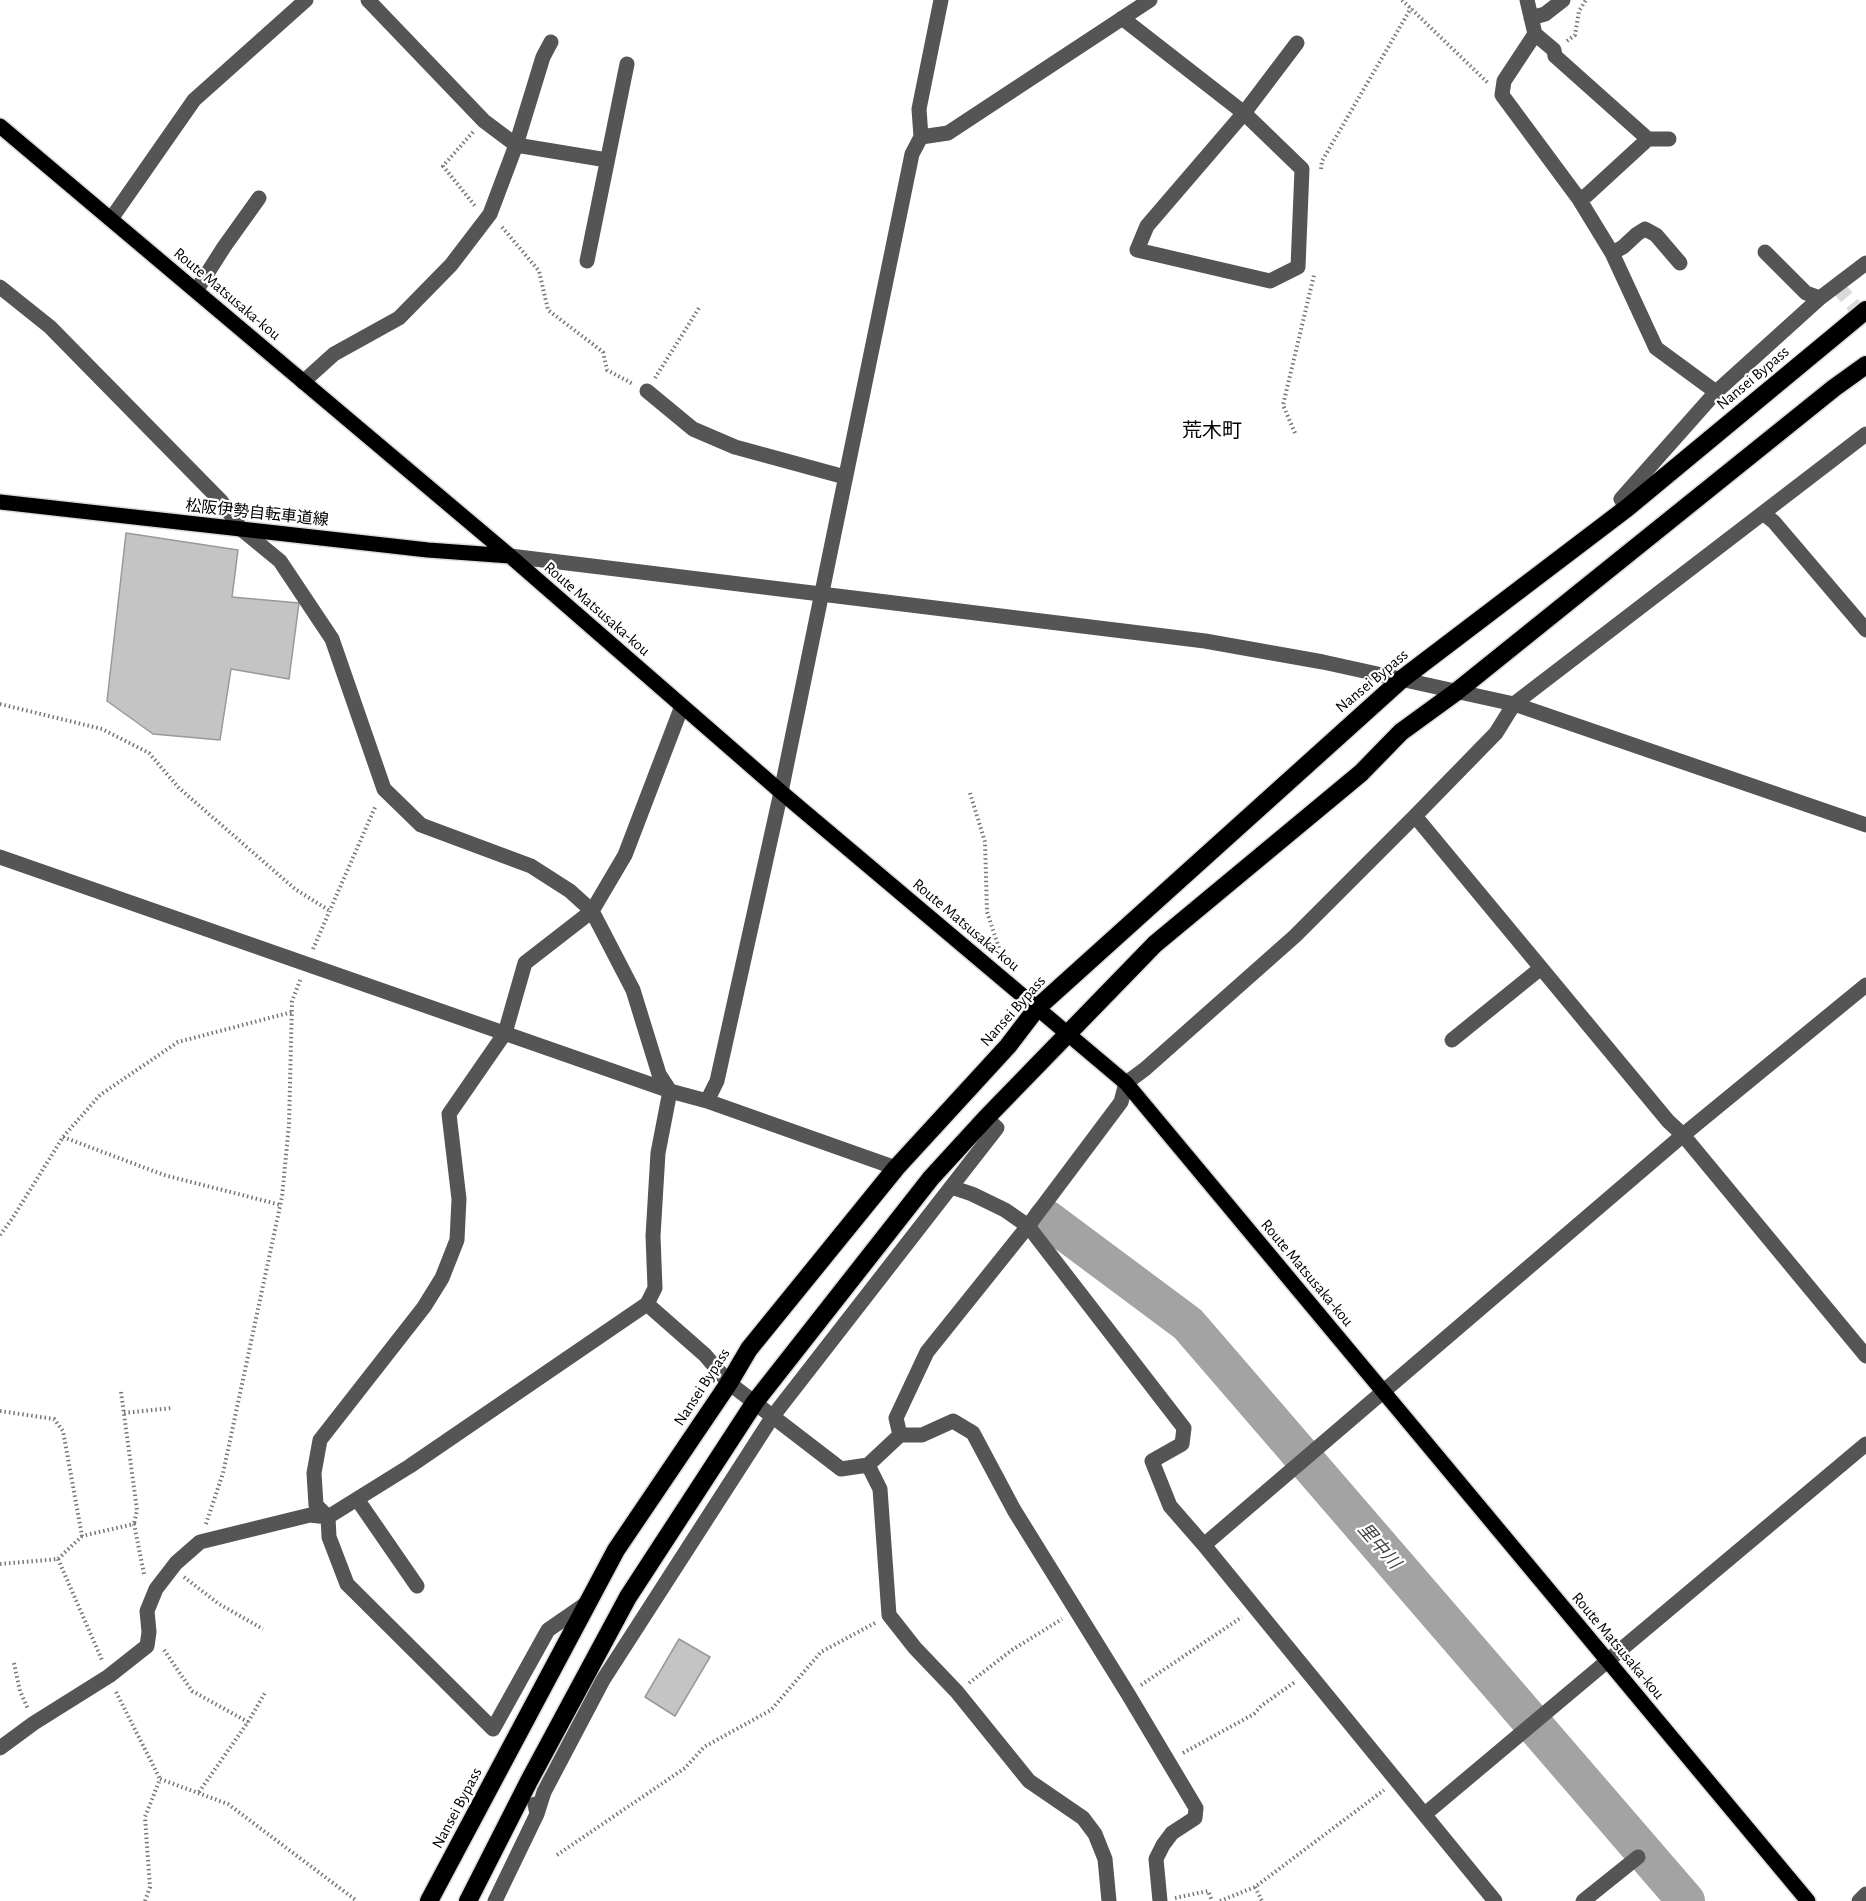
<!DOCTYPE html>
<html>
<head>
<meta charset="utf-8">
<style>
  body { margin:0 }
  canvas { display:block; background:#fff }
</style>
</head>
<body>
<canvas width="1866" height="1901"></canvas>
<script>
const ctx = document.querySelector('canvas').getContext('2d');
ctx.lineJoin = 'round';
const shape = rows => new Path2D(rows.map(r => 'M' + r).join(''));
function strokePath(path, color, width, dash) { ctx.strokeStyle = color; ctx.lineWidth = width; ctx.lineCap = dash ? 'butt' : 'round'; ctx.setLineDash(dash || []); ctx.stroke(path); }
function fill(path, color) { ctx.fillStyle = color; ctx.fill(path, 'evenodd'); }
function write(font, color, halo, rows, align = 'center') {
  ctx.font = font + ' "Alegreya Sans","Noto Sans JP",sans-serif'; ctx.lineWidth = 4.5; ctx.setLineDash([]); ctx.textBaseline = 'middle'; ctx.strokeStyle = halo; ctx.fillStyle = color; for (const [text, x, y, turn = 0] of rows) {
    ctx.save(); ctx.translate(x, y); ctx.rotate((+turn || 0) * Math.PI / 180); ctx.textAlign = isNaN(turn) ? turn : align; if (halo) ctx.strokeText(text, 0, 0); ctx.fillText(text, 0, 0); ctx.restore();
  }
}
strokePath(shape([
  [1047,1219,1188,1324,1686,1901]
]), '#a3a3a3', 38);
const building = shape([
  [126,533,238,550,232,597,299,603,289,679,231,669,220,740,153,734,107,701,126,533],
  [679,1639,710,1657,675,1716,645,1697,679,1639]
]);
fill(building, '#c4c4c4');
strokePath(building, '#999', 1.5);
strokePath(shape([
  [1837,286,1866,320]
]), '#d9d9d9', 15, [15, 8]);
const major = shape([
  [0,126,510,556,781,792,1126,1083,1808,1901],
  [0,502,428,550,510,556]
]);
const highway = shape([
  [429,1901,616,1550,729,1383,749,1349,896,1168,1008,1046,1037,1008,1402,679,1627,508,1866,310],
  [468,1901,529,1781,628,1597,755,1402,931,1178,986,1118,1155,944,1361,773,1401,732,1456,692,1834,388,1866,365]
]);
strokePath(major, '#dbdbdb', 18);
strokePath(highway, '#dbdbdb', 21);
strokePath(shape([
  [1402,0,1488,83],
  [1567,41,1575,35,1579,11,1586,0],
  [473,132,443,166,475,206],
  [1321,169,1322,161,1411,8],
  [502,227,539,271,548,310,603,352,607,370,633,384],
  [655,378,699,308],
  [1295,433,1283,405,1314,275],
  [0,704,102,729,149,753,179,788,295,889,330,911],
  [970,793,985,842,987,912,999,948,997,953],
  [313,949,376,805],
  [63,1137,164,1175,281,1205],
  [0,1235,12,1219,63,1137,100,1095,178,1042,292,1012],
  [121,1392,137,1510,134,1524],
  [0,1411,54,1419,63,1431,82,1536,134,1524,144,1574],
  [124,1413,172,1408],
  [206,1524,223,1473,282,1197,289,1124,292,1001,301,978],
  [58,1559,102,1660],
  [0,1564,58,1559,82,1536],
  [184,1577,219,1604,263,1629],
  [164,1650,192,1691,248,1722],
  [14,1663,20,1691,28,1709],
  [969,1683,1012,1650,1062,1619],
  [1141,1685,1242,1617],
  [116,1692,160,1779],
  [1183,1753,1254,1714,1261,1706,1295,1682],
  [199,1792,248,1722,266,1691],
  [557,1855,685,1768,704,1747,771,1710,821,1652,875,1623],
  [1255,1887,1262,1901],
  [1175,1898,1208,1891,1212,1901],
  [145,1901,150,1887,145,1817,160,1779,228,1804,357,1901],
  [1220,1901,1255,1887,1384,1790]
]), '#777', 4, [1.5, 3]);
strokePath(shape([
  [368,0,484,121,516,145,607,160],
  [1527,0,1535,34,1504,81,1502,95,1579,199,1612,253,1656,348,1716,392,1621,499,1627,508],
  [1122,18,1244,113,1302,169,1298,267,1270,281,1137,250,1147,226,1244,113,1297,43],
  [1531,18,1545,14,1563,0],
  [1535,34,1554,50,1555,56,1648,139],
  [921,137,948,133,1150,0],
  [1579,199,1587,195,1648,139,1669,139],
  [111,219,194,100,306,0],
  [1765,252,1806,293,1820,298],
  [1612,253,1623,247,1637,234,1645,229,1656,235,1680,263],
  [587,261,627,64],
  [0,287,50,327,221,501,241,529,280,561,332,639,384,789,421,825,531,866,570,891,592,911,633,990,659,1074,670,1091,658,1153,653,1236,655,1288,647,1304,410,1466,328,1517,310,1515,200,1542,176,1563,156,1589,147,1611,149,1632,147,1646,109,1676,34,1723,0,1748],
  [196,291,224,247,259,198],
  [303,382,334,354,399,318,451,265,490,214,516,145,543,57,551,42],
  [647,391,693,429,735,447,845,477],
  [1716,392,1820,298,1866,263],
  [1763,513,1774,522,1866,630],
  [510,556,1205,641,1323,662,1514,704,1866,825],
  [1415,816,1668,1121,1683,1135,1866,1356],
  [0,857,670,1091,707,1101,896,1168],
  [1452,1040,1541,968],
  [707,1101,717,1081,781,792,912,154,921,137,919,109,941,0],
  [986,1118,997,1128,951,1187,972,1194,1005,1210,1028,1226,1184,1428,1182,1444,1152,1461,1170,1506,1204,1545],
  [647,1304,705,1355,729,1383,841,1469,868,1465,900,1435,922,1435,953,1421,973,1433,1014,1510,1128,1694,1196,1808,1195,1818,1172,1833,1163,1845,1156,1859,1160,1901],
  [900,1435,896,1418,927,1352,1028,1226,1121,1102,1126,1083,1145,1069,1295,936,1415,816,1496,733,1514,704,1866,434],
  [868,1465,880,1489,889,1615,915,1648,957,1692,1029,1781,1083,1818,1095,1834,1105,1859,1109,1901],
  [357,1499,417,1586],
  [590,1601,548,1630,493,1729,347,1584,329,1537,328,1517,316,1505,314,1473,320,1440,424,1307,442,1278,457,1240,459,1199,449,1114,505,1033,525,963,592,911,625,855,682,706],
  [537,1814,544,1792,603,1680,773,1416,951,1187],
  [1425,1814,1866,1444],
  [495,1901,537,1814,535,1804],
  [1495,1901,1204,1545,1683,1135,1866,985],
  [1583,1901,1638,1857],
  [1859,1901,1866,1894]
]), '#555', 15);
strokePath(major, '#000', 15);
strokePath(highway, '#000', 18);
write('16px', '#000', '#fff', [
  ["Route Matsusaka-kou",227,294,40],
  ["Nansei Bypass",1753,378,-40],
  ["松阪伊勢自転車道線",257,513,6],
  ["Route Matsusaka-kou",597,609,41],
  ["Nansei Bypass",1372,681,-40],
  ["Route Matsusaka-kou",966,925,40],
  ["Nansei Bypass",1013,1011,-48],
  ["Route Matsusaka-kou",1307,1273,50],
  ["Nansei Bypass",702,1387,-57],
  ["Route Matsusaka-kou",1618,1646,50],
  ["Nansei Bypass",457,1808,-62]
]);
write('italic 18px', '#444', '#fff', [
  ["里中川",1379,1546,49]
]);
write('20px', '#000', '#fff', [
  ["荒木町",1212,431]
]);
</script>
</body>
</html>
